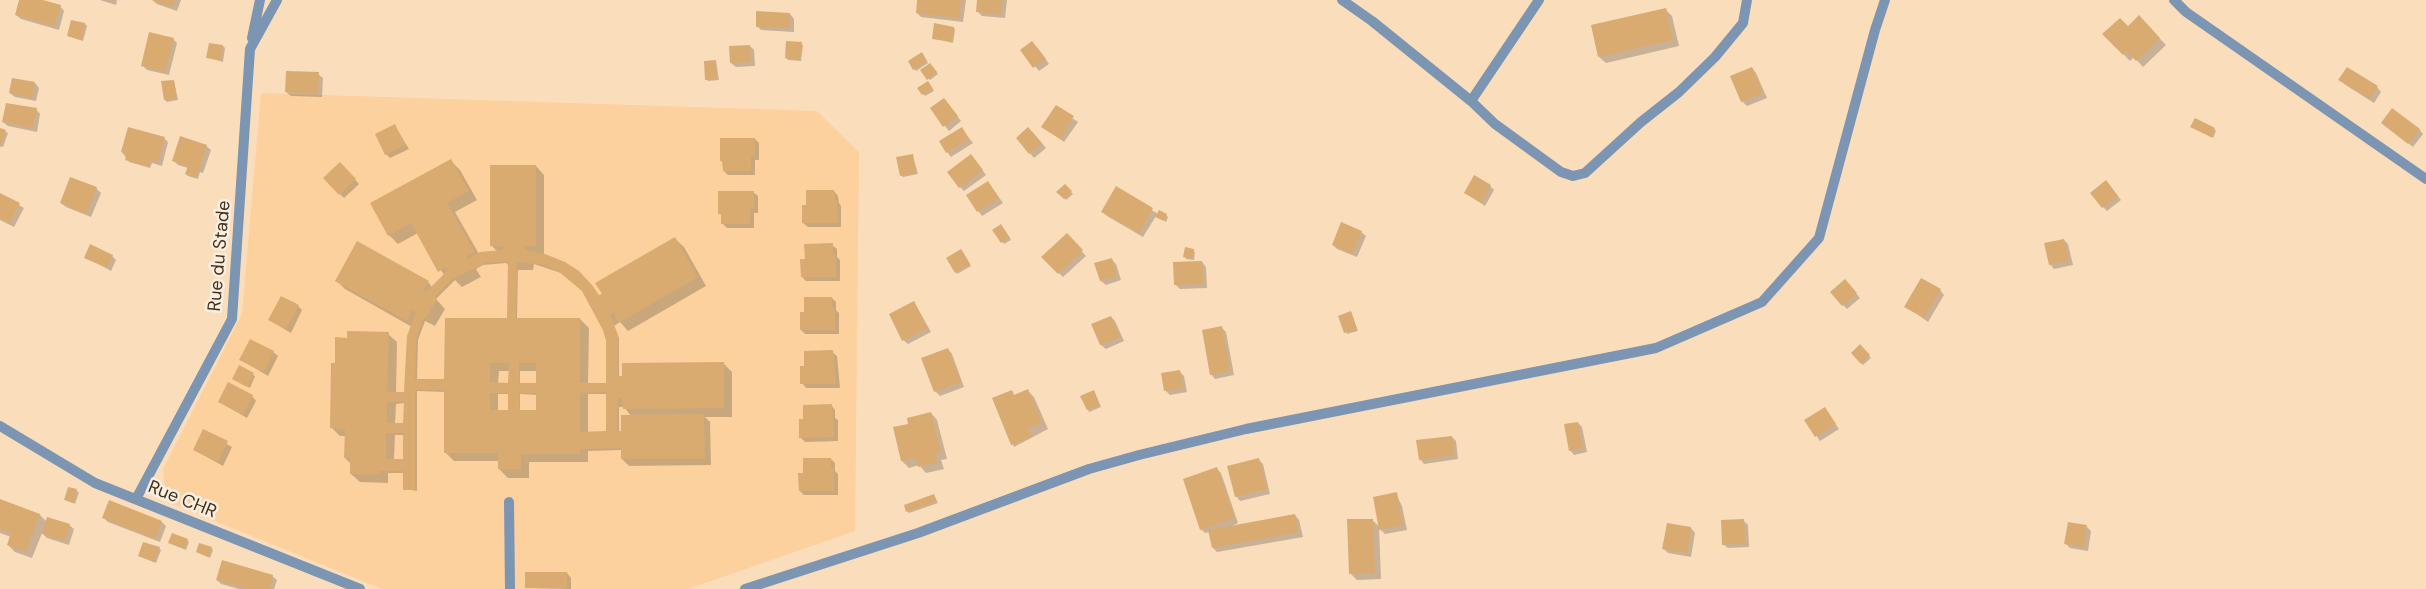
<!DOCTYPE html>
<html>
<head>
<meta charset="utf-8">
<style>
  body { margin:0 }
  canvas { display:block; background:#faddbb }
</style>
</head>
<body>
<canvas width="2426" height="589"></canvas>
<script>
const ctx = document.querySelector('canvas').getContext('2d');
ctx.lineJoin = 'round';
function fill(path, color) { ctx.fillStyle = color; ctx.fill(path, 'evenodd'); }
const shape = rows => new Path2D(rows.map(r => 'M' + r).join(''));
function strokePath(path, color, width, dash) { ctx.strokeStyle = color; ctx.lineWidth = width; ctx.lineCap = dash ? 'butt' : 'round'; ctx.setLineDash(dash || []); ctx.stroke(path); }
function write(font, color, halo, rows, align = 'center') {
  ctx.font = font + ' "DM Sans",sans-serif'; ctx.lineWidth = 5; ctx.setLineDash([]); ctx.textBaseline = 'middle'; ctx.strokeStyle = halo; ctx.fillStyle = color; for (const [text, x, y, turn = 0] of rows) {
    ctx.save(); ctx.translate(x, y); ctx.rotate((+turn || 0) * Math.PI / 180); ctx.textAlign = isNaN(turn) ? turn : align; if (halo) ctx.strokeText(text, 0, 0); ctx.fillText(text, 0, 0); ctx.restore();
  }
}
fill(shape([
  [261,93,817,111,859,152,855,531,688,589,382,589,166,501,163,469,242,314]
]), '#fcd19d');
fill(shape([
  [20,0,38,0,60,6,64,11,59,30,21,19,16,15],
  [100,0,117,0,116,5],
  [152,0,181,0,177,11,157,4],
  [918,0,966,0,963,22,921,17,917,13],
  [978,0,1007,0,1005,18,982,16,977,11],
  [1665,9,1672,16,1679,46,1606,63,1599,57],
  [790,14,794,19,794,32,761,30,757,26],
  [2139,17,2166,45,2143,67,2134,57,2130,61,2104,34,2128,27],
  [85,24,87,26,83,41,68,36],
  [954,28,955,30,953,43,933,38],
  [173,39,177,43,169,75,147,70,142,65],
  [801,44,803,45,801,61,788,60,786,58],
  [223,46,225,48,223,62,208,58],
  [750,46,754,50,755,66,736,67,731,63],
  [1037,47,1049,64,1039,71,1022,51],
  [923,55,928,63,916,71,914,69],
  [716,61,719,80,708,81,706,79],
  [930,65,938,74,930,80,922,71],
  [1752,68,1756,73,1767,98,1747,106,1742,101],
  [318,74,323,78,322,97,291,96,286,92],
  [174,81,178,100,167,102,165,100],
  [35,83,39,88,36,101,15,97,10,93],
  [929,84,934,91,925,96,919,88],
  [2344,84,2377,87,2381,92,2374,103],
  [944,99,961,121,949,131,931,109],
  [1056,107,1078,122,1064,142,1043,127],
  [36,109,40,114,37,132,8,126,3,122],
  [2382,123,2419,129,2423,134,2413,147],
  [395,126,409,149,390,158,386,154],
  [2192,127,2214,129,2216,131,2213,138],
  [962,129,973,143,951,157,947,152],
  [0,130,8,133,3,147,0,146],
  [1033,133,1046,148,1034,158,1017,138],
  [164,138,168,142,162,166,152,163,150,168,129,162,122,152],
  [755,139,759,143,759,160,755,160,755,175,728,175,724,171,724,163,721,161],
  [206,146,211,150,203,173,200,172,198,179,188,176,186,174,188,168,178,165,173,160],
  [913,156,918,174,903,177,901,175],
  [975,160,986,175,964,191,960,187],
  [451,161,460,170,477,200,455,212,479,254,498,252,491,245,536,166,544,175,544,255,599,296,675,239,684,247,706,286,628,331,620,322,614,326,619,338,619,377,723,363,732,372,732,417,705,417,710,422,711,465,629,466,622,459,622,450,588,451,588,462,529,462,529,478,508,478,499,469,499,461,454,461,445,452,445,392,417,391,417,491,404,489,404,473,388,473,388,483,360,482,351,474,351,464,345,458,346,436,340,436,331,427,336,364,348,339,388,334,397,342,396,394,405,393,412,327,345,289,336,280,428,282,432,287,444,275,418,233,398,244,389,235,372,204],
  [506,263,510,267,509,319,446,383,417,380,418,340,425,321,435,326,445,309,436,299,455,280,462,287,481,277,476,269,483,265],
  [534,264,561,273,584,291,600,320,608,347,608,384,588,384,589,328,580,319,517,319,518,270,533,270],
  [499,371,510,371,510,384,498,384],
  [520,371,538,371,538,384,520,384],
  [498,394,509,394,511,411,498,411],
  [520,394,537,395,537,412,520,412],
  [588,394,608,394,607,432,588,433],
  [405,403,405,424,395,424,396,404],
  [619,407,624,407,631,416,622,432,619,432],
  [395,435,404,435,404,460,394,460],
  [340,163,359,184,344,198,324,178],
  [988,182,1003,203,982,216,967,195],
  [1065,186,1073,194,1066,200,1058,192],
  [1490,186,1494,190,1485,206,1466,193],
  [2110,186,2121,200,2107,211,2103,207],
  [96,188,101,193,91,217,66,207,61,203],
  [1116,188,1158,214,1166,215,1168,217,1166,222,1156,216,1143,237,1107,216,1103,211],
  [834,191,838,196,839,203,841,206,841,227,808,227,803,223,807,206],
  [753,192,758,196,758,213,754,213,754,228,727,228,723,224,723,216,720,214],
  [0,194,24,208,14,227,0,220],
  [1003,228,1011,240,1004,244,994,230],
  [1361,232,1366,236,1357,257,1337,249,1333,245],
  [1067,235,1086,256,1063,277,1043,257],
  [2064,240,2068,244,2073,265,2054,269,2050,264],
  [832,245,837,249,837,257,840,260,840,281,806,281,802,277,806,260],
  [1193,250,1195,252,1194,260,1186,259,1185,257],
  [963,252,971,266,957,274,956,272],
  [112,256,116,260,111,271,86,257],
  [1111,259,1116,264,1121,280,1106,285,1101,281],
  [1202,262,1206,267,1207,288,1180,289,1175,284],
  [1849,285,1860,298,1847,309,1843,305],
  [1940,290,1944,295,1928,322,1906,306],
  [832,298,836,302,836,310,839,313,839,334,805,334,801,330,805,313],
  [914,302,931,332,908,344,903,340],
  [298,306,302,310,291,333,269,320],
  [1351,312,1358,331,1347,334,1340,316],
  [1111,317,1115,321,1124,341,1106,349,1101,345,1093,325],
  [1221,327,1226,332,1234,375,1215,379,1211,374],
  [1860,346,1871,358,1863,365,1852,353],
  [948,349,952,354,964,387,940,396,935,391],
  [273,352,278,356,268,376,241,360],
  [832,352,837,356,840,388,806,388,802,383,806,367],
  [239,367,255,376,250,388,233,379],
  [1180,372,1184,376,1187,392,1170,395,1165,390],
  [1028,391,1034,397,1048,429,1014,447,993,399,1014,396],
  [1094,392,1101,407,1089,412,1088,410],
  [252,396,256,401,247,418,219,402],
  [831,405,835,410,835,418,838,420,838,441,805,442,800,437],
  [1824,408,1839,429,1820,441,1806,420],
  [931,413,937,420,947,459,941,460,944,469,926,473,919,465,909,468,902,461,894,428,910,425],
  [1578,423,1582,427,1587,452,1574,455,1570,450],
  [204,431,232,447,223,466,194,450],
  [1452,437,1456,441,1458,459,1424,464,1420,459],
  [831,459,835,463,835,471,838,474,838,495,804,495,800,491,804,474],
  [1259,460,1263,464,1270,494,1240,501,1236,496],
  [1217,469,1221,473,1238,523,1228,528,1295,515,1299,520,1303,537,1217,552,1213,548,1210,532,1205,533,1201,529],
  [69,488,79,492,75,504,65,499],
  [1396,494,1402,506,1407,530,1385,534,1379,528,1381,579,1357,580,1350,573,1372,520,1380,527],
  [934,496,938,503,909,513,907,511],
  [0,500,40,515,47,522,69,525,74,529,69,545,47,538,42,533,32,558,15,552,8,545,11,537,0,533],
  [110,501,162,522,166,526,160,542,108,522,103,517],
  [1743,520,1748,525,1749,547,1728,548,1723,544],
  [2069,523,2087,527,2091,531,2088,551,2070,548,2066,544],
  [1691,528,1695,533,1691,557,1668,553,1663,548],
  [187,540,189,542,186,550,170,543],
  [159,548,161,550,156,563,139,556],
  [211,548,213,550,210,558,197,552],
  [567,573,571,578,571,589,526,588],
  [272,576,277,580,274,589,239,589,221,584,217,580]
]), '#0003');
fill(shape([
  [19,0,43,0,61,5,54,26,15,15],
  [152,0,175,0,173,7],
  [917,0,961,0,959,18,916,13],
  [977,0,1002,0,1001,14,976,12],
  [1666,8,1673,40,1598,57,1591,25],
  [756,11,790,13,790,28,756,27],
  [2139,15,2160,38,2136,61,2127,51,2123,55,2102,34,2120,18,2128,26],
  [71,20,85,23,81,40,67,36],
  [934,23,954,27,952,42,932,39],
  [149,32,174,38,165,72,141,66],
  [786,41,802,42,800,60,785,58],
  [1032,41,1046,59,1033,68,1020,50],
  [209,43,223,45,221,60,206,58],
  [750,45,751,62,730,63,729,46],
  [922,52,927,61,913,70,908,61],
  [716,60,717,79,705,80,704,61],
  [930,63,937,72,927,80,920,70],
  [1752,67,1763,93,1741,102,1730,76],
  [2347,67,2378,86,2370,99,2338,80],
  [286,71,319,72,318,94,285,92],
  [12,78,35,82,32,98,9,93],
  [174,80,177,98,164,100,161,81],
  [928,81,933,89,922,95,917,88],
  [944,98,958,116,943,127,930,108],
  [6,103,37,108,33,128,2,122],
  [1056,105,1074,116,1060,139,1041,127],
  [2392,108,2420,129,2408,144,2381,123],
  [2195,118,2215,128,2211,137,2190,127],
  [395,124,405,145,385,155,375,134],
  [128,127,165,137,158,162,150,160,149,167,125,160,127,154,121,152],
  [962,127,969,139,946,153,939,141],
  [1028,127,1042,143,1029,154,1016,138],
  [0,128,6,130,0,148],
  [180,136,207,145,196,178,185,174,188,166,172,161],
  [720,138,755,138,755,156,751,156,751,171,723,171,722,161,720,161],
  [913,154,916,173,900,176,896,157],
  [971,154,983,170,959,188,947,172],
  [451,159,469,191,447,203,475,252,467,256,468,259,480,252,503,250,503,246,490,246,490,165,536,165,536,246,525,246,525,250,545,254,565,262,579,271,592,285,599,295,602,294,595,283,675,237,698,277,619,323,613,313,610,315,618,335,618,376,622,376,622,363,724,362,724,408,623,409,622,398,618,398,617,431,621,431,621,415,704,414,705,459,621,459,621,448,580,449,580,454,521,454,521,469,498,469,498,453,444,453,444,390,415,390,415,490,403,490,403,471,380,471,379,475,350,474,350,458,344,458,345,429,330,428,331,363,335,363,335,337,347,338,347,331,389,332,387,392,404,392,407,336,416,312,412,310,407,321,335,281,357,241,429,281,423,291,426,292,448,270,446,267,438,272,411,223,388,236,370,203],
  [488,262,508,262,507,318,445,318,444,379,415,379,416,338,424,317,426,318,437,299,435,297,452,279],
  [517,262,544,265,558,271,582,291,606,336,606,383,580,383,580,318,516,318],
  [490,363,509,363,508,383,490,382],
  [519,363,536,363,536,383,519,383],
  [606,392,606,431,580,432,580,393],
  [490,393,508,393,508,410,490,410],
  [519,393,536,393,536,410,519,410],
  [387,402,404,402,403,423,387,423],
  [386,433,403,433,403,459,386,459],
  [340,162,356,179,339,195,323,178],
  [1474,175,1491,185,1481,203,1464,193],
  [70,177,97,187,86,214,60,203],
  [2106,180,2118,196,2102,208,2090,193],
  [988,181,999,198,977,212,966,195],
  [1065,184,1072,191,1064,199,1056,192],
  [1116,186,1153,208,1139,233,1101,212],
  [806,190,834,190,835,200,837,200,838,223,802,223,802,205,806,205],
  [718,191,754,191,754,209,750,209,750,224,721,224,721,214,718,214],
  [0,193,20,203,10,223,0,219],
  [1159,210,1167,214,1164,221,1155,217],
  [1341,222,1362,231,1352,254,1332,245],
  [1001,224,1010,238,1001,243,992,230],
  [1067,233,1083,250,1058,274,1041,257],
  [2064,239,2069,260,2049,265,2044,243],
  [833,243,833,254,836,254,836,277,801,277,800,259,805,259,804,244],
  [90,244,113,255,107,268,84,258],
  [1185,247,1194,249,1192,259,1183,257],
  [961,249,970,264,955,273,946,258],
  [1112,258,1117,276,1100,281,1094,263],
  [1202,261,1203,284,1174,285,1173,262],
  [1921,278,1941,289,1924,318,1904,307],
  [1845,279,1857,293,1842,306,1830,292],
  [281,296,299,305,286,329,268,320],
  [804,297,832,297,832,307,835,307,835,330,800,330,800,312,804,312],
  [914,301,928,328,902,341,889,314],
  [1351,311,1357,329,1344,333,1338,316],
  [1111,316,1120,337,1100,345,1091,324],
  [1222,326,1230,371,1210,375,1202,330],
  [250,339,274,351,264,372,239,360],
  [1860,344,1870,355,1861,364,1851,353],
  [948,348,961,382,934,392,921,358],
  [833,350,836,384,800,384,800,366,804,366,804,351],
  [239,365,254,373,247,387,232,379],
  [1180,370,1183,388,1164,391,1161,373],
  [228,382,253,395,243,415,218,402],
  [1028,389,1042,423,1028,428,1032,437,1011,445,992,398,1012,390,1014,395],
  [1094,390,1100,405,1087,410,1080,396],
  [832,404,834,437,799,438,799,419,803,419,803,405],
  [1825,407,1836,424,1815,437,1804,420],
  [931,412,941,452,935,454,938,462,918,467,916,458,901,461,893,427,908,424,907,418],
  [1578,422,1583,448,1569,451,1564,424],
  [203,429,228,441,218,462,193,450],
  [1452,436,1455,455,1419,460,1416,440],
  [803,458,831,458,831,468,834,468,834,491,799,491,798,473,803,473],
  [1259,458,1267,489,1235,497,1227,466],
  [1217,467,1235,518,1200,530,1183,479],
  [68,487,77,489,73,503,64,500],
  [1397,492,1403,525,1379,530,1373,497],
  [934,494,937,501,906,512,904,505],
  [0,499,40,514,26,552,7,545,11,533,0,529],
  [109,500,162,521,155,539,102,518],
  [1295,514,1299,532,1212,548,1208,530],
  [47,517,70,524,65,541,42,534],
  [1347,519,1373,519,1375,573,1349,574],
  [1744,519,1745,543,1722,545,1721,520],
  [2068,522,2087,525,2084,547,2064,544],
  [1667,523,1691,527,1687,553,1662,549],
  [172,533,188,539,184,549,168,543],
  [143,542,160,547,154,562,138,556],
  [199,543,212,547,208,557,196,552],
  [222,560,273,575,269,589,247,589,216,580],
  [525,572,567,572,567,588,525,588]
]), '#d9ab71');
strokePath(shape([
  [509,502,510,589]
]), '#7c95b2', 10);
strokePath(shape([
  [1342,0,1372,21,1471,101,1495,124,1561,172,1573,176,1585,173,1641,122,1679,92,1715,57,1743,23,1747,0],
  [2174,0,2186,12,2426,179],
  [252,38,260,0],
  [1471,101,1539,0],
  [0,426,95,483,360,589],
  [136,499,232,319,250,49,277,0],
  [745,589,918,533,1089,469,1139,455,1246,429,1656,348,1762,302,1819,238,1875,30,1885,0]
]), '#7c95b2', 10);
write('18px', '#443119', '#f8eee2', [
  ["Rue du Stade",220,256,-85],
  ["Rue CHR",182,500,22]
]);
</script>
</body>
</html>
